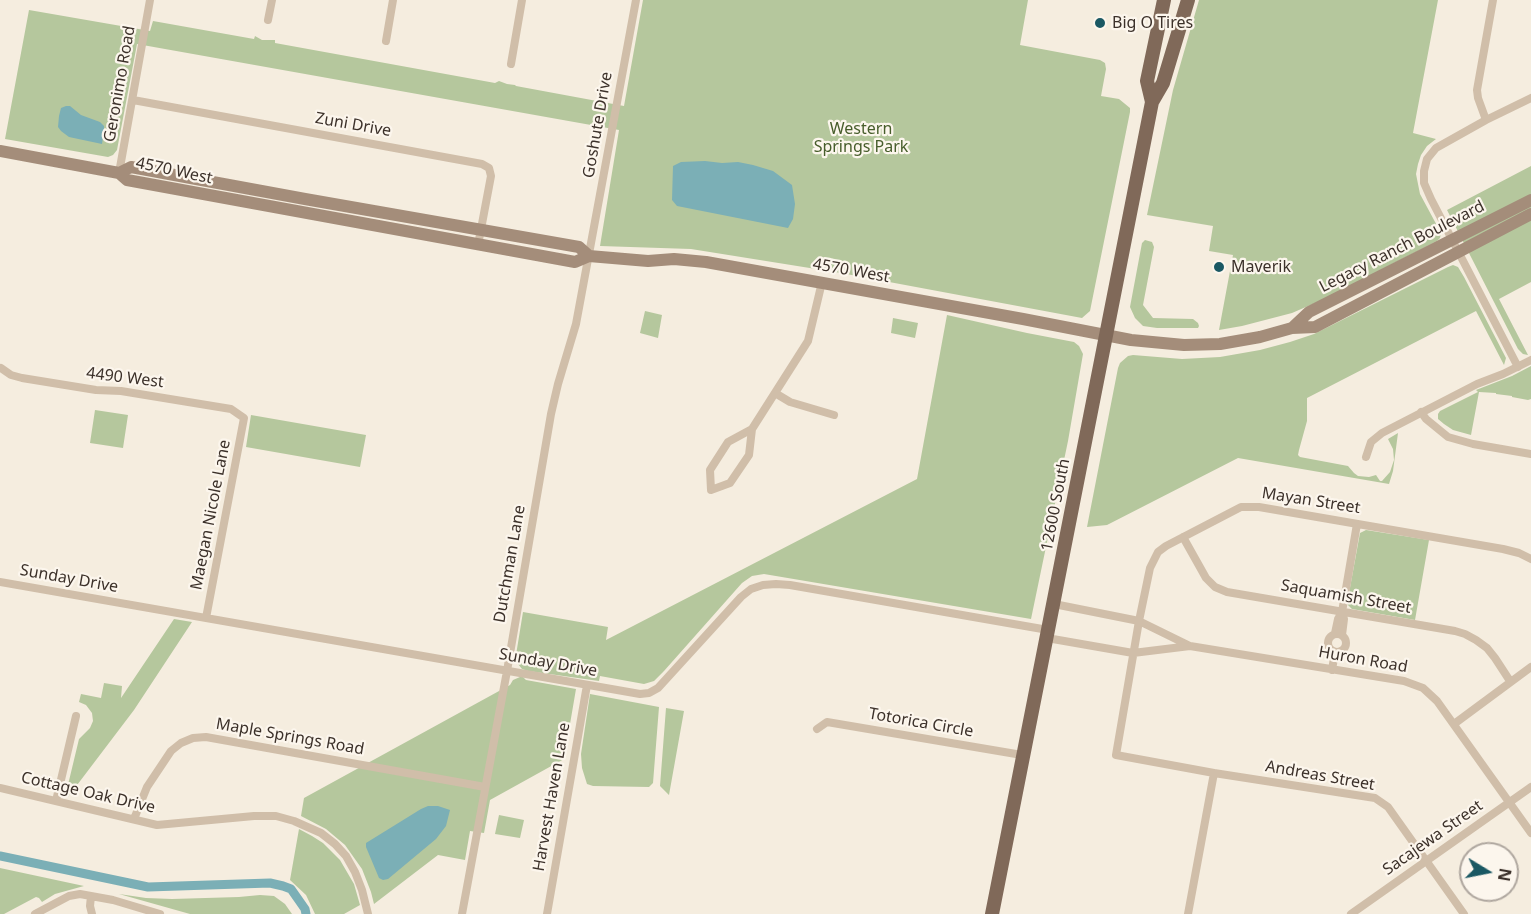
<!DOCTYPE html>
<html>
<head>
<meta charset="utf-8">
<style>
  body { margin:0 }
  #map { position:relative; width:1531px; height:914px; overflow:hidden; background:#f5eddf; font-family:"Noto Sans",sans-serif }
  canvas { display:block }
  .north { position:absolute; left:1459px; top:842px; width:60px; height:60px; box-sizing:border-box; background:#fcf6ed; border:2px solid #afa79f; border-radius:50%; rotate:100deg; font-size:16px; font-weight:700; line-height:24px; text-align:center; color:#3c312a }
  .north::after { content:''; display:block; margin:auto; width:21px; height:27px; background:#1a5863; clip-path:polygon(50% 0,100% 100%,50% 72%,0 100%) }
</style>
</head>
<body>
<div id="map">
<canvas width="1531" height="914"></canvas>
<div class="north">N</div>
</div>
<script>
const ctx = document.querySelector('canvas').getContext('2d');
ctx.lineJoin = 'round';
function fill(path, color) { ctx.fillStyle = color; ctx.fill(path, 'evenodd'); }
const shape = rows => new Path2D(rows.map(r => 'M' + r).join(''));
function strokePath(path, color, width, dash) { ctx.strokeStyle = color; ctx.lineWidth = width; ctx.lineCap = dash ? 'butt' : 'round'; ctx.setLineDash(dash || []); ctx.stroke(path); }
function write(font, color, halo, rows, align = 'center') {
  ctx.font = font + ' "Noto Sans",sans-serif'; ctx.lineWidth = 4.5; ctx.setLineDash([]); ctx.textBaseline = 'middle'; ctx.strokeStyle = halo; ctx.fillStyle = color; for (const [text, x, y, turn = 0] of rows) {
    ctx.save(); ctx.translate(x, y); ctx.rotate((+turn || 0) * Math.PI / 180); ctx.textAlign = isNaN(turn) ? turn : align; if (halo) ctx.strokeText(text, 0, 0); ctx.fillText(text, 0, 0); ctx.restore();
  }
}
fill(shape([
  [643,0,1028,0,1020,45,1100,60,1105,63,1106,69,1101,96,1119,99,1130,108,1130,112,1090,311,1082,318,841,273,691,249,600,246,619,130,137,44,117,150,113,155,108,157,5,139,29,10,150,31,153,21,254,39,255,36,262,40,275,40,275,43,495,83,499,81,507,84,515,85,516,86,624,106],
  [1199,0,1438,0,1413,133,1436,139,1427,146,1421,155,1418,164,1416,174,1420,194,1441,233,1440,238,1437,241,1322,300,1292,313,1242,326,1219,330,1233,255,1209,251,1213,226,1147,215,1173,90],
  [1531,166,1531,282,1499,299,1528,355,1523,354,1518,349,1447,210],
  [1145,240,1152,242,1154,247,1143,305,1153,318,1193,319,1198,323,1199,326,1198,328,1157,328,1143,326,1135,318,1130,307,1142,243],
  [1453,265,1458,267,1464,277,1506,358,1504,365,1476,311,1307,398,1307,421,1299,450,1298,455,1300,457,1348,466,1354,473,1358,476,1369,477,1376,475,1380,481,1382,481,1390,472,1394,460,1393,449,1388,439,1398,433,1393,471,1389,484,1238,458,1107,525,1087,527,1118,368,1120,363,1128,356,1133,355,1182,359,1220,357,1260,350,1290,342,1314,334,1448,267],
  [645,311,662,315,658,338,640,333],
  [947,315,1027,333,1074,342,1079,346,1083,354,1068,441,1031,619,764,574,752,576,742,583,664,671,654,681,644,684,600,676,599,681,528,671,522,669,518,664,516,655,523,612,608,627,606,640,917,479],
  [893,318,918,323,915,338,891,333],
  [1531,366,1531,399,1528,400,1512,397,1512,396,1496,394,1496,393,1479,392,1471,435,1453,430,1444,424,1438,419,1438,414,1440,411,1478,392,1476,390,1512,376],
  [95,410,128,415,123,448,90,443],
  [251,415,366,435,360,467,246,447],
  [1366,530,1429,540,1415,620,1352,609,1347,604,1360,533],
  [174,619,192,622,134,710,68,797,67,789,79,739,90,728,93,721,92,713,86,705,79,702,81,694,101,698,104,683,122,686,121,698],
  [520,677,523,677,526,680,576,689,564,759,490,800,484,833,470,831,465,860,438,855,374,904,371,892,362,869,345,845,326,829,301,816,304,798,510,685,513,680],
  [590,694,659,707,653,783,649,787,593,786,587,784,582,768,581,754],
  [666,708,684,711,669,795,660,786],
  [499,815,524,820,520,838,495,834],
  [299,829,312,836,323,843,340,860,354,884,360,905,344,914,315,914,306,895,290,880],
  [0,868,84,886,55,894,42,902,39,898,36,897,4,914,0,914],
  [119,894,146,898,172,899,239,897,260,895,274,896,285,904,292,914,190,914]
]), '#b5c79d');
fill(shape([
  [66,106,70,106,81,115,100,122,104,126,104,130,102,144,69,137,61,131,58,127,59,116,61,108],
  [705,161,722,163,738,162,753,165,773,171,792,185,795,204,793,219,788,228,677,206,672,200,673,166,681,162],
  [428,806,438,806,450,810,446,826,436,839,388,879,383,880,379,878,366,847,366,843,421,809]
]), '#7bafb6');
strokePath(shape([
  [0,856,148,887,270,883,283,886,291,889,305,909,306,914]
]), '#7bafb6', 9);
strokePath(shape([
  [268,20,272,0],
  [386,41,393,0],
  [511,64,522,0],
  [133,100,482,164,489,168,491,176,478,245],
  [1486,120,1478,98,1477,90,1493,0],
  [119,173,150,0],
  [1518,367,1431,199,1424,183,1424,171,1427,159,1436,148,1486,120,1531,98],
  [1,368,11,375,22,378,96,390,121,391,231,409,244,418,206,618],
  [775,393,790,402,834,415],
  [1421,412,1426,419,1448,437,1473,444,1531,454],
  [752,429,728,442,710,470,711,490,730,483,749,455,752,429,808,341,822,282],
  [1366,457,1371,442,1382,433,1477,384,1503,374,1531,360],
  [1183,537,1206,578,1215,587,1227,592,1455,631,1465,634,1476,640,1487,648,1495,658,1510,681],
  [0,582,640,694,649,693,658,688,741,597,751,589,763,585,776,584,790,585,1048,630],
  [1054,604,1139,621,1190,646],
  [1335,633,1338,619,1342,612,1357,524],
  '1328 643a9 9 0 1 1 18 0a9 9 0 1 1-18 0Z',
  [1342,635,1344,619,1342,612],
  [1047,638,1133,653,1190,646,1404,681,1423,688,1437,701,1531,833],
  [1332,670,1335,652],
  [1454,724,1531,667],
  [817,729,827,722,1022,755],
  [0,788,157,825,254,816,276,816,294,821,321,833,335,844,346,856,355,872,362,890,368,914],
  [56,801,76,716],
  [134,819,147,787,171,751,181,743,193,738,206,737,485,787],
  [91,896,90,906,92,914],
  [35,914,69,896,80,894,113,900,160,914],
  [462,914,507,671,551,414,558,384,576,324,636,0],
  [547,914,587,685],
  [1188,914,1214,773],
  [1351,914,1531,787],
  [1464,914,1388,807,1375,798,1214,773,1116,755,1139,621,1150,568,1158,552,1166,546,1241,507,1259,507,1503,549,1519,553,1531,559]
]), '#d0bea9', 8);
strokePath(shape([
  [0,151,119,173],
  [119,173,127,180,575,262,589,256,648,261,674,259,706,262,1023,319,1131,340,1184,345,1220,344,1260,337,1292,328,1315,327,1531,214],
  [119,173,131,167,305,199,579,247,589,256],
  [1292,328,1309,312,1531,200]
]), '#a48d7a', 12);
strokePath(shape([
  [1152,102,1147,81,1164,0],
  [992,914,1152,102,1163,83,1188,0]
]), '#806959', 14);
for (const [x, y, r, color] of [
  [1100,23,6,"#1a5863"],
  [1219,267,6,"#1a5863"]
]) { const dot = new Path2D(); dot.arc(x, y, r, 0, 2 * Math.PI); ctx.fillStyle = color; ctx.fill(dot); strokePath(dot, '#fcf6ed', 2); }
write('16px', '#3c312a', '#fcf6ed', [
  ["Big O Tires",1112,23],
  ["Maverik",1231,267]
], 'left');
write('16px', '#3c312a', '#fcf6ed', [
  ["Geronimo Road",120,84,-80],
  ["Zuni Drive",353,125,10],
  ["Goshute Drive",598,125,-80],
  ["4570 West",174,171,12],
  ["Legacy Ranch Boulevard",1402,247,-27],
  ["4570 West",851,271,10],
  ["4490 West",125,378,7],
  ["Mayan Street",1311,501,9],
  ["12600 South",1056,505,-79],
  ["Maegan Nicole Lane",211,515,-79],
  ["Dutchman Lane",510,564,-80],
  ["Sunday Drive",69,579,10],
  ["Saquamish Street",1346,597,10],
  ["Huron Road",1363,660,10],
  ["Sunday Drive",548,663,10],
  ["Totorica Circle",921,723,10],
  ["Maple Springs Road",290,737,10],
  ["Andreas Street",1320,776,10],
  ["Cottage Oak Drive",88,793,13],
  ["Harvest Haven Lane",552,797,-80],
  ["Sacajewa Street",1433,838,-35]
]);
write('16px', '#475d2b', '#fcf6ed', [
  ["Western",861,129],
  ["Springs Park",861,147]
]);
</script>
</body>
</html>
